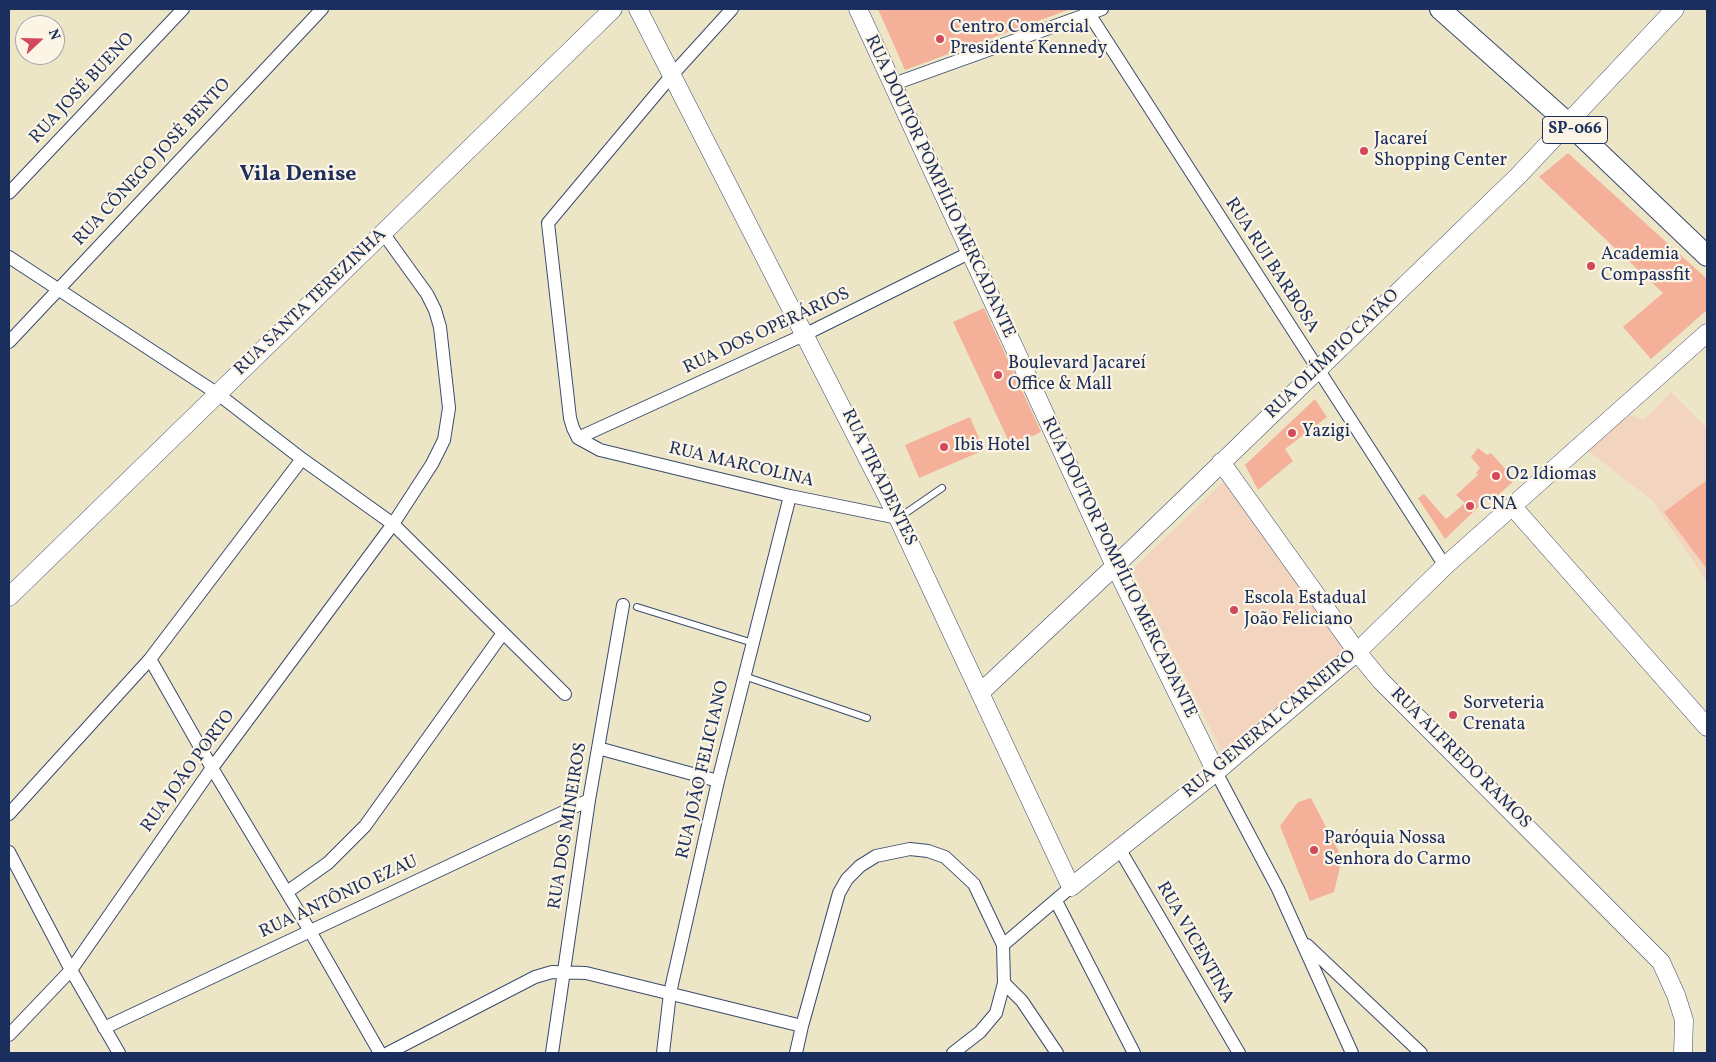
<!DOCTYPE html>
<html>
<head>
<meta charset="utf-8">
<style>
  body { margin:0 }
  #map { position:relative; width:1716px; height:1062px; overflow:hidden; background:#ece6c7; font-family:Vollkorn,serif }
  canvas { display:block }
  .frame { position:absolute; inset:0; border:10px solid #1b2f5e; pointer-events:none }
  .north { position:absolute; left:15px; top:15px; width:50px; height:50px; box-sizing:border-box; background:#fcf5e5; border:1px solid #a2a6af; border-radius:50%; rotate:69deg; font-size:14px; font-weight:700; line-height:20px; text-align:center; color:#1b2f5e }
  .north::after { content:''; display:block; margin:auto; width:18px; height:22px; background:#d1495b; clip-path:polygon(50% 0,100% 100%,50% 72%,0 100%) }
</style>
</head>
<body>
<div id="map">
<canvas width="1716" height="1062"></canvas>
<div class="frame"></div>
<div class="north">N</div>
</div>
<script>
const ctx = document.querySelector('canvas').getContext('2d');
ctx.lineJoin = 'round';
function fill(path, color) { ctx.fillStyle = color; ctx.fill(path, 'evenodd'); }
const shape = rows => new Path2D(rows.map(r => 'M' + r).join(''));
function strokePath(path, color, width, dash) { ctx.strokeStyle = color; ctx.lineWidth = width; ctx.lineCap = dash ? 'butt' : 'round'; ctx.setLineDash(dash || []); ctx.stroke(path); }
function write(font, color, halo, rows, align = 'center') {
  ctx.font = font + ' Vollkorn,serif'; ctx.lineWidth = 4.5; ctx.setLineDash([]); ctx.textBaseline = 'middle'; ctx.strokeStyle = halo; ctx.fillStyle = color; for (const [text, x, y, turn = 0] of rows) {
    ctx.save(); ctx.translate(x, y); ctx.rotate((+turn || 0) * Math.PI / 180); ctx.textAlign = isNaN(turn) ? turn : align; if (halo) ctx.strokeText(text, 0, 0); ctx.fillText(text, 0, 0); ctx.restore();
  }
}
fill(shape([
  [1671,392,1707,428,1707,582,1652,500,1587,450,1630,415,1644,420],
  [1226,479,1346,649,1222,752,1132,570]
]), '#f3d4be');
fill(shape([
  [878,9,1068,9,1068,10,905,70],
  [1568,153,1707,279,1707,310,1651,359,1623,327,1663,293,1539,177],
  [984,308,1041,432,1011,446,953,322],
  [1315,399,1327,417,1285,449,1293,461,1258,490,1245,465],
  [970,417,984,450,919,478,905,445],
  [1478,448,1487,455,1491,453,1515,480,1496,497,1493,493,1445,539,1418,498,1424,494,1446,519,1465,503,1456,495,1478,475,1476,473,1480,468,1471,457],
  [1707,480,1707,569,1664,512],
  [1311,798,1342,858,1334,892,1310,901,1280,826,1298,802]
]), '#f5b099');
const lane = shape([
  [900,517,942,488],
  [637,607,753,643],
  [744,676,867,718]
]);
const street = shape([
  [732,9,672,75,548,223,570,418,573,428,578,438,600,450,790,496,898,518],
  [1086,9,1445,566],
  [891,85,1102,9],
  [9,193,183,9],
  [9,257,218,394,302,459,393,524,565,694],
  [9,342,322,9],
  [578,438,806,334,969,253],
  [150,659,212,768,310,931,380,1053],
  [598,748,718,781],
  [1216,772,1278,889,1352,1053],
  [9,814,150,659,302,459],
  [1120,850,1239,1053],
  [9,852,71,970,119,1053],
  [287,892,328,863,365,826,503,633],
  [1056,901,1134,1053],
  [1003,945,1071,887],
  [1307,945,1421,1053],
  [1004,983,1022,1001,1057,1053],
  [104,1028,589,800],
  [9,1035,71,970,212,768,393,524,432,464,444,440,449,408,440,327,435,310,427,294,383,233],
  [388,1053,535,977,552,972,586,973,802,1026],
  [552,1053,589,800,623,605],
  [663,1053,670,993,718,781,790,496],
  [796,1053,802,1026,839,893,847,879,860,866,876,856,910,849,928,851,945,857,974,884,1003,945,1004,983,996,1013,980,1032,953,1053]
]);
const secondary = shape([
  [638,9,898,518,1071,887,1216,772,1357,652,1445,566,1707,333],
  [858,9,1115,566,1216,772],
  [1221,462,1357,652,1381,681,1661,962,1676,995,1684,1020,1683,1053],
  [1513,507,1707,727],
  [9,597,613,9],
  [981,692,1115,566,1518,176,1675,9]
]);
const primary = shape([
  [1440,9,1569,124,1707,256]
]);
strokePath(lane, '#3a4a6e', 8);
strokePath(street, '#3a4a6e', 14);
strokePath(secondary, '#3a4a6e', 19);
strokePath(primary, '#3a4a6e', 22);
strokePath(lane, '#fff', 6);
strokePath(street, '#fff', 12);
strokePath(secondary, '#fff', 18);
strokePath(primary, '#fff', 20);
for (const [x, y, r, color] of [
  [940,39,5,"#d1495b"],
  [1364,151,5,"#d1495b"],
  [1591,266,5,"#d1495b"],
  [998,375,5,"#d1495b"],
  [1292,433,5,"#d1495b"],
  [944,447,5,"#d1495b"],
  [1496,476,5,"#d1495b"],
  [1470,506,5,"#d1495b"],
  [1234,610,5,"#d1495b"],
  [1453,715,5,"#d1495b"],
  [1314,850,5,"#d1495b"]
]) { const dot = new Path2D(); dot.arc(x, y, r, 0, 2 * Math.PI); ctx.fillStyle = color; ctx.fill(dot); strokePath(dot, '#fcf5e5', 2); }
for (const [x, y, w] of [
  [1575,130,65]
]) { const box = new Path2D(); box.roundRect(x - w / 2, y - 13.5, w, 27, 4); ctx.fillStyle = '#fcf5e5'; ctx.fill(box); strokePath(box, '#1b2f5e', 1); }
write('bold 16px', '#1b2f5e', null, [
  ["SP-066",1575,130]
]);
write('18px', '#1b2f5e', '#fcf5e5', [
  ["Centro Comercial",950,29],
  ["Presidente Kennedy",950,50],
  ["Jacareí",1374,141],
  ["Shopping Center",1374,162],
  ["Academia",1601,256],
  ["Compassfit",1601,277],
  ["Boulevard Jacareí",1008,365],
  ["Office & Mall",1008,386],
  ["Yazigi",1302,433],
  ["Ibis Hotel",954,447],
  ["O2 Idiomas",1506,476],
  ["CNA",1480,506],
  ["Escola Estadual",1244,600],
  ["João Feliciano",1244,621],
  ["Sorveteria",1463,705],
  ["Crenata",1463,726],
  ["Paróquia Nossa",1324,840],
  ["Senhora do Carmo",1324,861]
], 'left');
write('18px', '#1b2f5e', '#fcf5e5', [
  ["RUA JOSÉ BUENO",83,89,-47],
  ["RUA CÔNEGO JOSÉ BENTO",153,163,-47],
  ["RUA DOUTOR POMPÍLIO MERCADANTE",939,187,65],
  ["RUA RUI BARBOSA",1271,266,57],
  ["RUA SANTA TEREZINHA",311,303,-44],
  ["RUA DOS OPERÁRIOS",767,332,-25],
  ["RUA OLÍMPIO CATÃO",1333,355,-44],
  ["RUA MARCOLINA",741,466,13],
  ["RUA TIRADENTES",878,478,64],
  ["RUA DOUTOR POMPÍLIO MERCADANTE",1118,568,64],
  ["RUA GENERAL CARNEIRO",1270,725,-40],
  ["RUA ALFREDO RAMOS",1460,759,45],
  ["RUA JOÃO FELICIANO",704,770,-77],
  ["RUA JOÃO PORTO",189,772,-54],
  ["RUA DOS MINEIROS",569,826,-81],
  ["RUA ANTÔNIO EZAU",339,898,-25],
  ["RUA VICENTINA",1194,943,60]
]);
write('bold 22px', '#1b2f5e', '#fcf5e5', [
  ["Vila Denise",298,176]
]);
</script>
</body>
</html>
